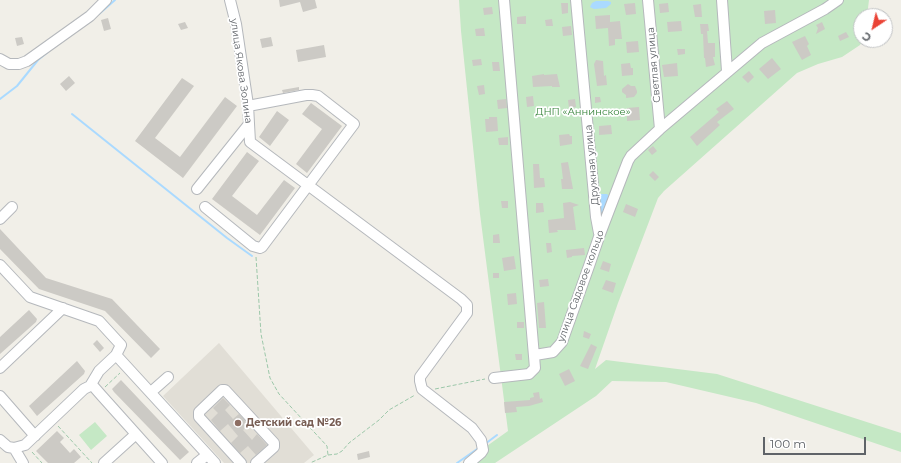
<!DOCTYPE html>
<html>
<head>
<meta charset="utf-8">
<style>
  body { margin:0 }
  #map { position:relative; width:901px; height:463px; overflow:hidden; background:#f1efe8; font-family:Montserrat,sans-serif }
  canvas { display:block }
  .north { position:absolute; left:853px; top:8px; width:40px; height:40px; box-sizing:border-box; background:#fff; border:1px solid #bfc1c3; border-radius:50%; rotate:215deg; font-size:11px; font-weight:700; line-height:16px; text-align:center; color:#5f6368 }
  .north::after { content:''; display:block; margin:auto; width:14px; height:18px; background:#ea4335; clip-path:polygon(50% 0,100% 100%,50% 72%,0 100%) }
  .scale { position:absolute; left:763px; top:437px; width:103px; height:18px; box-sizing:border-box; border:2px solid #5f6368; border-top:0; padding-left:5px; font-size:12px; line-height:14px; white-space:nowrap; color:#5f6368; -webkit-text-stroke:3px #fff; paint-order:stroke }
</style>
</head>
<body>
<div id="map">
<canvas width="901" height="463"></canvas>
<div class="north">С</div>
<div class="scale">100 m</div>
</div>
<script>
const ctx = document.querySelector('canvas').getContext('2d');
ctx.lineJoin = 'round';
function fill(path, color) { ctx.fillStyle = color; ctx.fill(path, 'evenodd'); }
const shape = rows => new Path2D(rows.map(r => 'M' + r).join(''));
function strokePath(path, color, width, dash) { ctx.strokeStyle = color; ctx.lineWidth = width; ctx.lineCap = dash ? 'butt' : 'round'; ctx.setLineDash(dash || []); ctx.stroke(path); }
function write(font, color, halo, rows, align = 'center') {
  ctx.font = font + ' Montserrat,sans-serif'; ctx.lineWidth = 3.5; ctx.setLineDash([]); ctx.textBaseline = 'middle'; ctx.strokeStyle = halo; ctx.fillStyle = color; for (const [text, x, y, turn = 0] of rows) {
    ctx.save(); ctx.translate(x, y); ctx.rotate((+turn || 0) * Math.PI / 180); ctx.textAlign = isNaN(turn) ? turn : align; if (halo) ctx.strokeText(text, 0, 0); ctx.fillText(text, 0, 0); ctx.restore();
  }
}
fill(shape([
  [219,343,314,455,304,463,224,463,163,396]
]), '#e1ded6');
fill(shape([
  [459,0,869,0,867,16,861,16,861,40,863,40,860,45,842,57,818,64,797,73,664,191,658,198,618,303,595,369,606,360,717,374,901,433,901,452,756,403,666,382,612,381,596,396,495,463,463,463,508,431,480,214,461,31],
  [95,422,107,436,91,450,79,435]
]), '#c5e8c5');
fill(shape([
  [596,1,608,1,611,2,611,4,606,8,594,9,590,7,592,3],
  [600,194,607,194,609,196,605,211,602,215,601,215]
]), '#aadaff');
strokePath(shape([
  [99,14,115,0],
  [0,99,17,86,38,60,49,51],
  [72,114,227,238,252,256],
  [485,444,497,435],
  [457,463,480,447]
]), '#aadaff', 2);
fill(shape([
  [279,0,315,0,317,8,303,12,300,2,280,7],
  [561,3,568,3,568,13,562,14],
  [635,3,636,14,626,15,624,4],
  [668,3,669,12,660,13,659,4],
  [701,4,702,17,695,17,693,5],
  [492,7,493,14,484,15,483,8],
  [775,10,776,23,765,24,764,11],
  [610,15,610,22,620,21,622,39,615,39,615,45,609,46,608,28,596,29,595,16],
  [526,16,526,24,517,24,517,17],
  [108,18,111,29,104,31,101,20],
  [552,19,553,26,546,26,545,20],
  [681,21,682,31,668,32,667,22],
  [185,22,188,28,181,30,178,24],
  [822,22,825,29,816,34,818,28,816,25],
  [700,24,708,24,709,31,707,31,708,43,715,43,715,57,713,57,715,65,706,67,705,58,704,58,703,34,701,34],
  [571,26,572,35,563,36,562,27],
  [484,28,485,36,476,36,475,29],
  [846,32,849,37,840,41,838,36],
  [805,36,809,44,807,46,811,55,802,60,792,42],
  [22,37,24,44,17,46,15,38],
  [271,37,273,46,262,48,260,39],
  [638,41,639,52,627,53,626,42],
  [324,45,326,57,298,62,296,50],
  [677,49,685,49,685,54,678,55],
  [772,58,781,69,768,79,759,69],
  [481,59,482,65,473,66,472,60],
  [596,60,603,61,604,76,606,75,607,85,597,86,594,64],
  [492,62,499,62,500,71,493,71],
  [630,63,631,68,633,68,633,75,622,76,621,64],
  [677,63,678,76,664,77,662,65],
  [749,71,754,77,748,83,742,77],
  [544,74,544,75,557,74,560,87,552,87,552,86,533,87,532,76],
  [69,76,75,83,66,91,60,84],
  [182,78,194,86,155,138,180,157,225,97,237,106,183,178,135,141],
  [628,84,631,86,635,86,637,91,637,93,634,97,626,98,626,95,622,92,622,89],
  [484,85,485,94,479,95,477,86],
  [299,87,299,90,283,93,282,90],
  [533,96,534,106,527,107,526,97],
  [595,97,600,97,601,102,595,103],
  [506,99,507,108,498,109,497,100],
  [575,99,576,107,569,108,568,100],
  [727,101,734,109,717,122,720,125,697,146,690,137,719,112,716,109],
  [311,103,342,126,307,173,296,164,322,129,302,114],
  [639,107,640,120,627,121,627,108],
  [277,111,289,120,270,146,259,137],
  [489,117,497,117,498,131,486,132,485,119,489,119],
  [611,125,612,134,599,135,599,126],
  [569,134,570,136,572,136,572,144,560,146,559,135],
  [508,137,508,145,499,145,498,138],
  [653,146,657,151,652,155,648,150],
  [247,152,259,161,232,196,257,215,284,180,295,188,260,235,212,199],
  [568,162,573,189,562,189,561,179,563,179,561,163],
  [533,164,539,164,540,178,544,178,545,187,534,188],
  [653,171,659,177,655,181,649,175],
  [501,201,508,201,508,208,502,208],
  [570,202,579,205,573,207,576,230,557,230,558,232,549,233,548,220,564,218,563,203],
  [536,203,543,203,544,212,536,213],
  [626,204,638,209,635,217,623,212],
  [0,229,46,278,112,299,160,349,151,358,105,311,39,289,0,249],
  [499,234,500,243,493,243,493,235],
  [546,243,551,243,552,252,547,253],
  [584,248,585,255,572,256,572,257,567,258,566,250],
  [514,256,516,269,504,271,502,258],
  [603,261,611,264,609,272,600,269],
  [493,273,499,273,499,278,493,278],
  [548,279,549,286,540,287,539,280],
  [606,280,616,283,613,293,602,289],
  [516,293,517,304,508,305,507,294],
  [544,302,546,328,539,328,537,303],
  [29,310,37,319,36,322,0,354,0,337],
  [517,322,524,322,524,328,517,328],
  [584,331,591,334,589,339,583,337],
  [97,340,104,348,100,352,93,344],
  [591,344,597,347,588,369,580,366],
  [515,354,522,354,522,360,516,360],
  [77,361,85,371,84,374,37,416,29,406],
  [569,369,575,381,565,386,559,374],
  [121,380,189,452,180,460,114,392,112,389],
  [539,392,540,399,542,398,543,402,529,406,516,407,517,412,505,413,504,402,530,400,530,398,534,397,533,393],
  [223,398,230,405,225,410,233,419,239,414,249,425,243,430,252,440,257,434,267,445,256,455,248,446,240,453,231,443,238,436,228,424,220,431,211,420,218,413,213,408],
  [57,431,64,438,60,442,70,453,74,449,81,457,74,463,48,463,36,451],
  [369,451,370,457,358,460,357,454]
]), '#cccac5');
const minor = shape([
  [230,0,236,24,248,105,250,142,461,299,467,305,467,313,464,317,420,377,420,381,422,389,472,428,481,440,483,450,481,453,469,463],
  [576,0,596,217,599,233],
  [648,0,660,129],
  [722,0,727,71],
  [0,59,9,64,19,64,27,61,90,16,106,0],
  [197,189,249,124],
  [205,207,253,246,260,248,262,247,354,124,318,96,312,95,306,95,248,106],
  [0,219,12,207],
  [0,265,30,297,99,321,121,345,116,355],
  [535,355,553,352,562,342,589,266,600,234,628,161,631,156,660,129,762,43,825,9,838,0],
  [0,368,63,308],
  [494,378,529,374,535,368,504,0],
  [90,386,94,387,101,395,162,463],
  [151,392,168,377],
  [0,396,35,436],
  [0,440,8,447,14,448,25,445,84,389,90,386,99,371,116,355,215,463],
  [14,448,23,463],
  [104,463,136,434],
  [197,463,207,455],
  [241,463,199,417,199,412,222,390,225,390,274,443,274,447,256,463]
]);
strokePath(minor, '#b5b8bc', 12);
strokePath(shape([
  [256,257,261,334,270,378,279,394,327,446,328,455,310,463],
  [105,387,120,373],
  [435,389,485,379],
  [58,426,92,463],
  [32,452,42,463],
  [328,455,337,454,342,451,349,443,379,420,389,410,415,395]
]), '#9cc7a9', 1, [4, 2]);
strokePath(minor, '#fff', 10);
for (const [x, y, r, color] of [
  [238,423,4,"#8d6e63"]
]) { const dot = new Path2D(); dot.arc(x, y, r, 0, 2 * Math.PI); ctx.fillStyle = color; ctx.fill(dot); strokePath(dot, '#fff', 1.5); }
write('10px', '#5f6368', '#fff', [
  ["Светлая улица",654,65,-95],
  ["улица Якова Золина",241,71,82],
  ["Дружная улица",592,165,-95],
  ["улица Садовое кольцо",581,286,-70]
]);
write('10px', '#348238', '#fff', [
  ["ДНП «Аннинское»",583,112]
]);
write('bold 10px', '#785e54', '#fff', [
  ["Детский сад №26",246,423]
], 'left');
</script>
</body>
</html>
